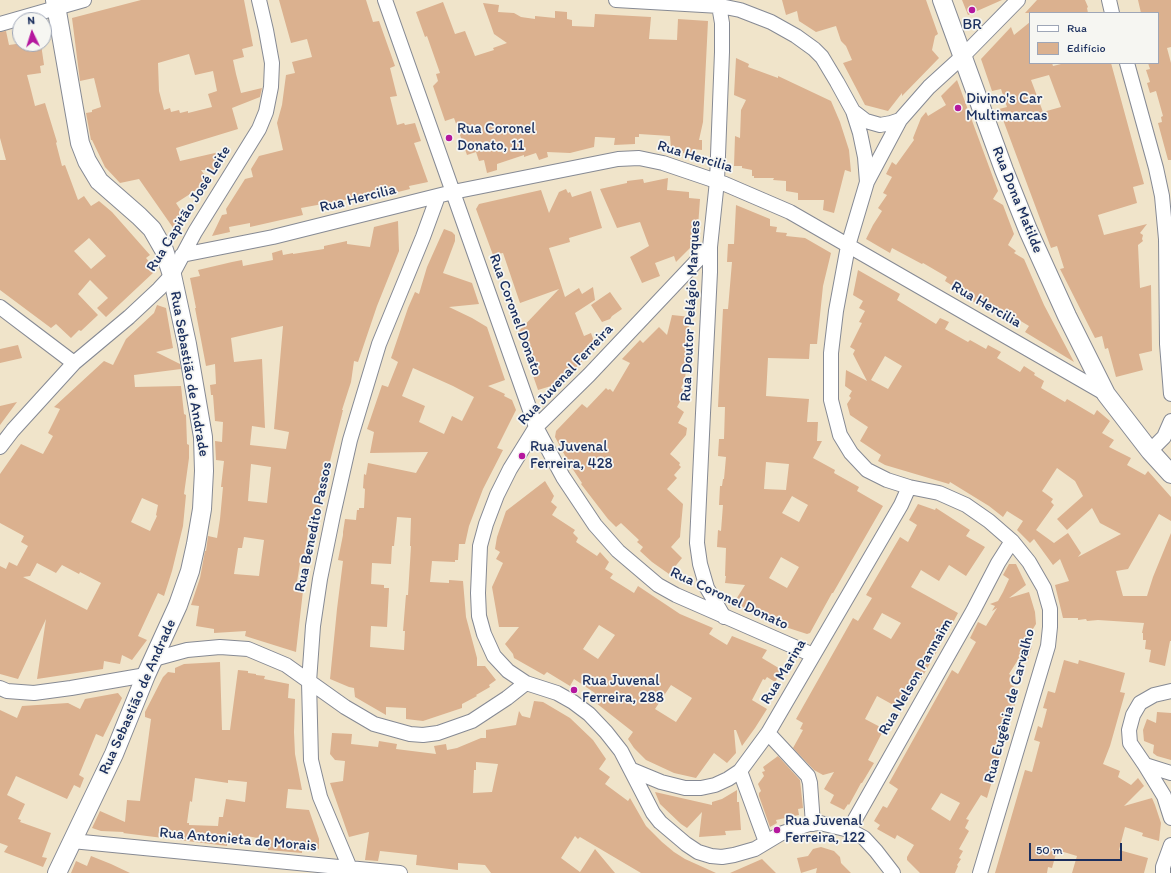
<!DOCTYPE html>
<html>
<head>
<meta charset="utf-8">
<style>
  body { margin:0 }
  #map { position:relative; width:1171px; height:873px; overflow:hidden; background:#f0e4ca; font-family:Itim,sans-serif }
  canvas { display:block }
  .legend { position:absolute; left:1029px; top:12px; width:130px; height:52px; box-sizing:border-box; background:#f6f6f2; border:1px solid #9ea6b7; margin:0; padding:5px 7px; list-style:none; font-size:12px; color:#1b2f5e }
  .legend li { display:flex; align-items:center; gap:8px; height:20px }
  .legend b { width:20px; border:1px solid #9ea6b7 }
  .north { position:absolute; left:12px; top:12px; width:40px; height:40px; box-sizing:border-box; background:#f6f6f2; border:1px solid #9ea6b7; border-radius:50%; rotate:356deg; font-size:11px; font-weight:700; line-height:16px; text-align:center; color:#1b2f5e }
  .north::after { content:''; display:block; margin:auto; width:14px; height:18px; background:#b5179e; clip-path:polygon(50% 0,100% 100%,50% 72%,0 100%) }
  .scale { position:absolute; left:1029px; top:843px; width:93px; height:18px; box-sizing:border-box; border:2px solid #1b2f5e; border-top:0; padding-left:5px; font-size:12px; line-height:14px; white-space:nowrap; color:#1b2f5e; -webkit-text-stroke:3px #f6f6f2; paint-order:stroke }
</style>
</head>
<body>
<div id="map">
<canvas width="1171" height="873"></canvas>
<ul class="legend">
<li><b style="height:5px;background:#fff"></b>Rua</li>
<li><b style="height:11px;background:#dbb18f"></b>Edifício</li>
</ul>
<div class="north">N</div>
<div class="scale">50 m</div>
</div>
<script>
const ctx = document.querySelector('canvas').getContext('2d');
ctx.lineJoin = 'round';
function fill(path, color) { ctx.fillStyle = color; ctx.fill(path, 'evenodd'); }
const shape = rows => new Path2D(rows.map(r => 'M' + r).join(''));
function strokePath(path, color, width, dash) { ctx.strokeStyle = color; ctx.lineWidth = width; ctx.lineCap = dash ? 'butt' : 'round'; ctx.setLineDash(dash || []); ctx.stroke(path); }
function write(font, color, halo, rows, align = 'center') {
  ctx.font = font + ' Itim,sans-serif'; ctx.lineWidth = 3.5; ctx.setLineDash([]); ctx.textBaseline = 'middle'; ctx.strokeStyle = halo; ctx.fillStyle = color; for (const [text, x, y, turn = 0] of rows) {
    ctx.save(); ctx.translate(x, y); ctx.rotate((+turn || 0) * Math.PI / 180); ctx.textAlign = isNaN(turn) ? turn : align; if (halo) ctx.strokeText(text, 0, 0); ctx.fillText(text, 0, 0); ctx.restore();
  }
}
fill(shape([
  [141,0,244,0,253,46,242,49,244,57,233,60,236,74,241,93,262,88,260,97,232,108,238,129,176,148,180,161,228,150,216,170,201,170,209,181,203,190,201,187,176,203,185,217,176,232,139,179,120,183,105,167,92,140,91,140,86,113,92,112,92,110,101,107,94,78,80,81,72,18],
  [189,54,195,75,213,71,217,91,208,94,212,107,188,113,188,111,180,113,179,110,171,112,170,108,164,110,159,91,158,63],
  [279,0,366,0,373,22,379,21,395,66,390,68,397,96,390,97,397,125,404,123,405,125,415,123,421,141,414,143,428,182,409,186,410,189,362,201,356,202,355,198,301,208,303,215,250,227,250,223,229,227,230,232,212,236,222,215,227,214,226,209,245,179,253,177,251,169,259,156,283,150,277,123,282,105,286,75,295,73,292,62,312,57,307,39,291,43],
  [782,0,926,0,938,34,935,36,932,50,939,58,902,96,902,93,888,111,865,105,843,63,852,60,846,46,841,41,836,26,816,32,799,21,797,11,786,15],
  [962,0,1002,0,968,15],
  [1037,0,1085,0,1088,7,1087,8,1088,13,1025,13],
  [1138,0,1171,0,1171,47,1167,48,1171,63,1171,160,1168,160,1158,123,1162,122,1161,117,1163,116,1156,91,1150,93,1147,83,1150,82,1146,70,1150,69,1148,63,1158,63,1158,13,1141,13],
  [443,2,455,34,465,31,475,56,494,50,493,48,507,43,494,34,483,3,499,5,498,12,514,13,521,17,535,19,535,16,555,18,555,11,567,12,567,19,572,20,572,26,594,27,595,14,651,17,649,39,677,40,678,19,708,21,703,122,699,140,702,140,702,150,693,149,692,155,683,153,683,151,671,149,670,136,639,134,639,137,635,137,635,144,614,145,615,138,597,137,595,137,594,147,570,153,547,152,548,157,539,160,536,153,524,157,524,155,497,164,497,170,487,173,484,160,479,161,476,152,467,155,454,118,445,121,433,86,438,81,436,74,440,73,427,36,425,37,416,12],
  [1030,22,1030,63,1052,63,1053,66,1065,63,1111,63,1144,184,1133,187,1137,203,1098,215,1104,235,1147,224,1140,233,1143,235,1142,239,1143,241,1138,245,1140,288,1151,285,1152,351,1139,354,1143,370,1116,377,1108,348,1105,349,1102,336,1095,338,1060,269,1064,268,1057,246,1051,248,999,109,1007,107,1001,89,992,91,981,59,1011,27,1014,35],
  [1049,75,1061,107,1043,112,1031,80],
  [6,31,9,45,16,44,41,44,44,65,40,66,41,73,27,75,31,90,35,106,45,103,57,142,56,143,62,166,65,165,78,200,84,196,91,206,99,201,112,212,150,255,146,258,151,264,148,267,154,272,106,317,97,308,108,298,90,280,78,294,98,315,81,331,79,330,71,338,56,324,51,328,0,290,0,160,6,160,0,138,0,32],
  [89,238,106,256,91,269,74,251],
  [736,58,749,64,748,67,778,78,778,76,831,101,840,122,849,150,851,172,845,170,834,213,823,210,824,200,798,200,798,193,786,191,786,181,773,180,774,178,754,178,754,176,752,176,752,170,742,168,742,166,734,166,735,136,740,138,741,110,746,100,734,95],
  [957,80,998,191,993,199,1003,205,1014,234,1008,245,1016,251,1014,253,1024,259,1044,305,1074,362,1025,332,1029,326,1009,314,989,303,986,309,951,289,953,286,945,281,947,277,923,263,922,264,892,248,890,253,866,239,873,225,882,211,878,208,887,195,883,193,892,177,886,174,892,162,896,165,914,140,913,138,921,118,926,112,928,116,946,105,941,96],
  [668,178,667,190,689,192,689,198,700,199,697,241,676,262,674,256,655,263,660,276,642,283,630,257,649,246,640,222,617,228,600,189,627,183,627,181,643,179,644,183],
  [566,189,568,193,570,192,572,197,591,191,602,228,569,238,570,242,549,248,565,297,579,288,582,294,593,287,595,300,575,313,584,336,591,333,596,347,561,383,538,390,518,332,559,289,520,303,503,253,493,255,476,209,479,204,541,190,549,213,559,192],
  [736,205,770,219,770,226,777,227,776,232,787,233,786,236,805,238,831,253,823,286,817,344,810,344,809,359,768,358,766,396,809,399,807,422,818,422,817,441,822,441,813,458,835,470,834,473,859,487,857,491,883,506,833,593,832,593,810,633,807,634,770,622,749,612,735,601,745,585,725,583,726,576,725,576,726,548,717,547,718,530,721,531,723,505,719,505,720,486,722,486,723,479,724,479,726,457,718,456,719,439,724,439,725,407,718,407,719,387,723,309,728,309,732,262,727,262,728,244,734,244],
  [766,462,789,464,786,490,764,489],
  [792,496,808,505,799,522,782,513],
  [781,557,799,567,787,588,769,578],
  [398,221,399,251,377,306,358,362,354,361,351,382,342,410,343,410,326,477,317,524,309,523,306,548,311,548,308,564,300,563,297,582,304,582,296,652,245,636,246,631,214,633,214,629,196,626,199,606,191,605,200,578,205,551,206,551,208,536,217,538,220,519,223,487,221,487,224,461,216,460,215,441,222,442,223,422,215,421,213,395,211,395,210,385,216,384,215,364,206,366,195,308,196,308,190,278,200,276,198,270,232,262,242,260,243,266,273,260,272,253,282,250,283,255,293,253,293,254,324,249,324,246,347,241,347,244,370,247,374,227],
  [283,326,274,429,289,432,286,449,250,445,252,426,265,428,262,359,234,362,231,338],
  [251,464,271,467,267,503,248,501],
  [244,537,264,540,259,576,234,574,238,548,242,548],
  [444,229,452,232,455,235,455,241,443,273,472,283,479,304,449,307,472,318,487,327,505,380,488,386,505,394,504,396,512,400,516,410,497,448,503,450,483,489,469,526,465,544,459,544,458,560,455,560,455,562,432,561,430,582,449,583,449,580,463,581,466,617,477,658,477,666,485,666,496,680,489,685,490,687,476,695,477,696,462,704,462,708,423,721,406,719,406,708,386,707,386,715,355,697,354,688,349,687,330,679,337,609,343,561,338,560,343,535,343,532,345,519,356,520,357,510,359,510,359,508,364,508,365,489,363,488,364,474,366,475,368,463,416,473,428,452,370,453,374,432,367,429,382,385,388,387,398,362,391,358,408,308,415,292,419,294,427,267],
  [413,368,453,386,474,397,462,421,452,416,444,434,419,422,425,406,402,396],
  [397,517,411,518,410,546,411,546,408,595,406,595,403,631,405,631,404,650,370,647,371,626,387,627,389,588,384,588,384,585,371,584,372,563,391,564,392,546,394,546],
  [858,270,900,294,897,300,936,324,940,318,949,322,945,329,968,342,970,340,986,349,988,345,1001,352,997,358,1020,372,1024,366,1035,373,1034,375,1044,381,1041,388,1065,402,1067,399,1094,415,1097,410,1110,421,1102,433,1114,440,1109,447,1131,458,1127,465,1145,475,1148,471,1171,497,1171,521,1159,514,1128,569,1116,571,1123,596,1147,596,1153,577,1171,533,1171,641,1170,641,1165,666,1149,662,1151,650,1145,649,1146,640,1143,640,1143,633,1142,633,1144,623,1098,620,1087,621,1086,619,1078,620,1078,618,1063,618,1055,585,1069,581,1060,559,1053,565,1034,539,1030,543,1017,530,1023,521,1007,511,1003,517,989,506,950,482,949,484,885,465,878,461,881,455,860,441,868,427,850,415,847,404,851,398,849,396,852,391,845,386,846,370,867,381,853,354,855,350,850,347,862,323,859,322,865,311,859,308,863,301,853,295],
  [885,356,902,366,888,389,871,380],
  [1057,468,1075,481,1083,496,1057,519,1067,530,1092,508,1100,523,1121,534,1078,557,1081,553,1068,533,1054,543,1036,530,1054,505,1051,502,1053,499,1042,491],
  [610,292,622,309,612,316,610,319,602,322,591,305],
  [157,305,166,308,173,348,156,352,180,364,181,369,134,375,135,387,181,386,184,414,186,415,187,444,189,445,189,458,184,494,186,495,183,526,172,571,164,596,158,593,138,636,147,640,132,660,122,655,120,664,104,661,103,669,37,679,46,619,18,679,0,674,0,566,6,569,9,562,17,566,28,546,21,542,24,536,0,523,0,474,21,444,43,454,53,436,48,433,60,409,54,407,104,361,113,365,126,339,154,313],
  [142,498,158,505,156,515,157,516,150,531,131,522],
  [37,563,56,573,62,565,79,574,80,572,101,583,87,610,23,577,30,576],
  [672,315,691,317,684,347,692,348,691,358,687,358,685,379,681,388,684,390,682,395,683,396,677,407,684,412,678,423,687,428,686,435,670,454,680,463,679,465,681,467,674,475,677,478,667,489,683,504,680,537,671,547,682,558,669,574,652,562,640,551,643,547,637,542,639,540,621,523,616,527,608,519,581,484,582,483,570,465,555,437,556,431,582,404,587,408,606,388,608,390,610,389,613,392,630,363,622,359,640,340,643,343,659,327,667,335],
  [18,345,22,358,0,363,0,349],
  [17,402,0,425,0,406],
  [545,481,554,496,551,502,557,507,552,515,575,530,573,533,578,538,576,542,597,556,600,552,609,562,605,569,613,574,610,578,634,593,638,586,680,614,713,628,709,634,727,645,732,636,767,650,762,658,782,670,775,682,767,677,765,680,763,679,752,700,767,709,755,728,742,746,736,730,734,730,736,753,727,763,714,753,696,778,674,773,646,760,634,748,628,739,633,732,591,699,595,693,574,679,570,686,547,672,544,675,514,658,513,654,505,644,519,627,499,627,492,587,503,563,496,559,500,552,495,549,497,537,506,511],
  [599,625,615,635,598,659,583,649],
  [671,685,692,698,676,722,655,709],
  [918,504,935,510,936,508,970,530,966,536,985,547,966,576,949,565,939,581,921,570,911,587,958,613,949,630,945,627,935,643,940,646,921,679,915,676,897,707,877,696,865,719,884,729,868,760,874,763,862,783,861,783,849,805,848,804,844,810,830,803,834,795,824,789,834,772,823,775,814,770,793,748,803,730,800,729,803,723,796,719,853,618,858,621,872,598,866,595,900,537,908,542,917,525,909,520],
  [882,613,901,623,891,639,873,629],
  [1009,564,1016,564,1026,585,1009,598,1029,592,1035,612,1036,624,1025,642,1032,646,1028,660,1021,655,1009,674,1014,677,1010,684,1019,690,987,798,981,795,966,819,969,820,965,828,969,831,959,849,963,851,959,858,961,859,957,865,958,866,955,873,920,873,907,860,907,857,914,845,897,835,895,839,877,829,880,825,874,821,883,806,887,808,898,789,889,783,952,670,958,674,976,642,970,638,978,622,986,626,997,608,992,611,995,606,990,604,998,601,1003,592,1009,579,1003,575],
  [941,793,960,803,950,821,931,809],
  [1064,660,1078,664,1079,660,1125,673,1120,692,1125,693,1110,746,1103,764,1120,771,1118,777,1131,785,1138,778,1144,786,1124,806,1152,798,1155,805,1161,823,1159,841,1142,836,1143,833,1125,827,1119,850,1148,858,1144,873,1072,873,1077,856,1057,850,1052,868,1048,867,1047,873,995,873,1025,770,1032,772,1040,742,1034,740,1038,726,1042,728,1047,709,1043,708,1048,691,1055,693],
  [220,662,222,730,230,730,238,670,248,671,248,673,256,674,256,675,265,676,264,679,289,684,288,698,295,699,294,732,295,754,302,790,288,789,286,808,309,810,319,839,319,849,302,848,302,853,268,850,268,840,247,836,247,838,228,836,227,846,123,833,124,832,101,831,92,828,100,811,125,822,127,800,140,801,151,719,145,717,145,712,163,677,168,672,175,673,175,668,184,664],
  [195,778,228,783,228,780,247,782,245,802,226,799,223,817,219,817,218,826,189,825,189,823,187,823,190,801,192,802],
  [118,693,122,698,103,737,96,734,79,775,84,778,80,788,74,785,67,799,16,776,7,795,25,804,18,819,21,820,20,822,51,833,42,857,47,858,43,867,4,852,8,846,0,843,0,710,17,718,22,706,68,703,80,709,85,699],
  [534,701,543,702,570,718,593,740,606,759,599,769,610,777,605,784,628,801,630,798,646,826,662,842,674,852,685,859,716,873,641,873,580,837,578,839,575,836,561,858,580,872,595,849,615,873,491,873,485,865,458,863,458,870,416,865,417,855,380,851,378,861,365,860,369,832,349,837,330,783,343,781,345,761,335,760,330,754,332,733,352,734,351,744,378,747,379,741,397,744,396,749,436,754,434,746,446,744,447,750,457,748,481,738,486,738,486,730,516,725,519,711,522,716,530,718],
  [476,762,498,764,492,792,473,793,474,770,476,770],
  [1157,712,1171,713,1171,760,1157,756,1153,753,1154,745,1144,741,1143,730,1147,719,1156,723],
  [778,756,800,780,803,808,798,809,799,815,776,820,777,823,770,827,759,796,759,793,761,791,758,784,764,776,762,772,765,771,763,767],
  [737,790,737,802,739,802,741,830,725,831,726,835,699,837,702,812,687,828,681,824,660,804,655,792,712,805,712,802,722,799],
  [821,847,834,851,840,857,841,863,851,873,816,873,817,868,801,873,797,858,808,856,813,849],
  [91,856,111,864,130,873,71,873,76,861,87,866],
  [762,859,776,873,730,873]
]), '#dbb18f');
const minor = shape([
  [385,0,536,427,563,477,595,525,618,551,658,585,676,595,813,655],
  [616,0,720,6,740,10,771,22,796,36,814,49,822,57,837,82,853,111,860,133,865,157,867,182],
  [718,0,722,23,722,52,717,181,710,247,710,272,703,413,697,543,700,564,707,588,724,617],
  [1109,0,1112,13],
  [0,24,84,0],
  [1127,63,1156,168,1162,196,1166,239,1167,344,1171,394],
  [853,111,866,121,880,125,891,123,900,120],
  [710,247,589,375,536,427,510,469,497,495,486,524,480,546,478,593,479,616,484,634,494,656,508,671,526,683,557,693,573,702,589,714,606,732,621,751,653,813,660,822,686,844,698,852,711,856,722,857,734,855,755,849,780,834,794,829,809,824,820,823,849,830,864,838,876,851,893,873],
  [182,255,273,237,453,192,618,159,639,158,663,163,725,184,790,212,1106,394],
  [0,307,74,363],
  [0,447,13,430,74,363,129,317,159,289,172,275,195,232,259,129,266,112,271,87,272,63,266,30,259,0],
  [1150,451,1164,437,1171,421],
  [154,659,187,650,220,647,248,649,286,665,345,707,374,724,410,734,423,735,438,733,472,721,507,698,526,683],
  [0,688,7,691,34,693,71,688,146,675],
  [1171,691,1154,695,1140,703,1133,715,1129,730,1130,743,1145,765,1171,773],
  [768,733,808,776,810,783,813,824],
  [1145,765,1164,796,1171,818],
  [632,770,661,782,685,788,701,788,715,785,728,779,740,771,768,733,901,505,909,487],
  [740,771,766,842],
  [849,830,973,611,998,563,1012,541],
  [72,841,400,873],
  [352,873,320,797,311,760,309,682,313,626,320,579,333,515,350,440,379,344,423,237,438,196],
  [980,873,1048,646,1050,627,1050,609,1044,588,1029,562,1012,541,989,521,966,505,939,493,909,487,887,480,867,470,851,453,840,435,831,400,831,353,836,311,848,246,867,182,900,120,929,87,963,56,1018,0],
  [1163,873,1163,867,1171,845]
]);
const tertiary = shape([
  [55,0,80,143,87,161,99,181,139,216,152,229,164,250,172,275,187,344,203,437,204,471,202,509,196,544,190,571,178,605,146,675,114,754,57,873],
  [942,0,1004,170,1028,230,1067,316,1106,394,1150,451,1171,474]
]);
strokePath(minor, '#868a94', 16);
strokePath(tertiary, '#868a94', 20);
strokePath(minor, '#fff', 14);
strokePath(tertiary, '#fff', 18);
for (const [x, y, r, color] of [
  [972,10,4,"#b5179e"],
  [958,108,4,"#b5179e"],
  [449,138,4,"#b5179e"],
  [522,456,4,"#b5179e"],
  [574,690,4,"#b5179e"],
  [777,830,4,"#b5179e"]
]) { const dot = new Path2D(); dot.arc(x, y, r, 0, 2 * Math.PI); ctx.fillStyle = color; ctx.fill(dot); strokePath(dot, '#f6f6f2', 1.5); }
write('15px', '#1b2f5e', '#f6f6f2', [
  ["BR",972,25,"center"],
  ["Divino's Car",966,99],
  ["Multimarcas",966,116],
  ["Rua Coronel",457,129],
  ["Donato, 11",457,146],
  ["Rua Juvenal",530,447],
  ["Ferreira, 428",530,464],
  ["Rua Juvenal",582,681],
  ["Ferreira, 288",582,698],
  ["Rua Juvenal",785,821],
  ["Ferreira, 122",785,838]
], 'left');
write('15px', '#1b2f5e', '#f6f6f2', [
  ["Rua Hercilia",695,157,17],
  ["Rua Hercilia",358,199,-14],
  ["Rua Dona Matilde",1017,200,68],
  ["Rua Capitão José Leite",189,209,-58],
  ["Rua Hercilia",986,305,30],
  ["Rua Doutor Pelágio Marques",691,311,-87],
  ["Rua Coronel Donato",515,315,70],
  ["Rua Sebastião de Andrade",189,374,80],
  ["Rua Juvenal Ferreira",566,375,-47],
  ["Rua Benedito Passos",314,527,-78],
  ["Rua Coronel Donato",729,599,25],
  ["Rua Marina",784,672,-59],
  ["Rua Nelson Pannaim",916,677,-60],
  ["Rua Sebastião de Andrade",138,697,-66],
  ["Rua Eugênia de Carvalho",1010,706,-75],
  ["Rua Antonieta de Morais",238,840,5]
]);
</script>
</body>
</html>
